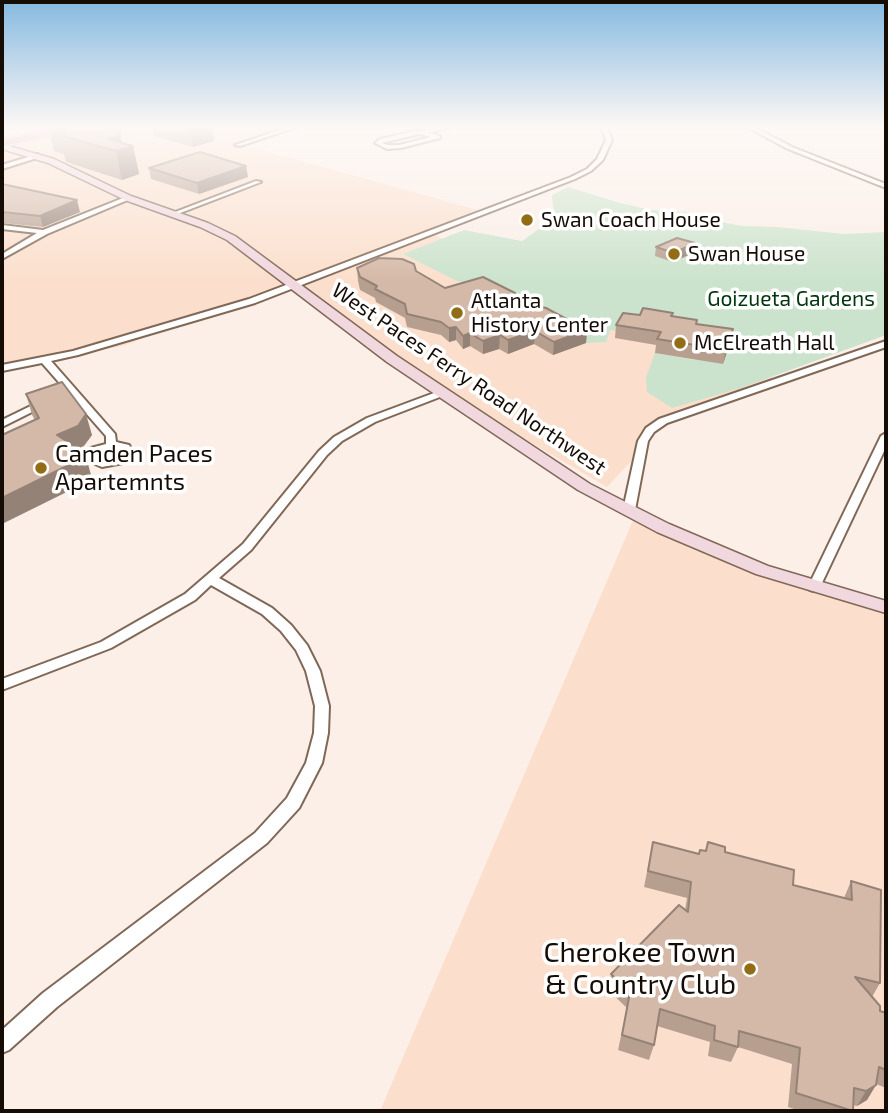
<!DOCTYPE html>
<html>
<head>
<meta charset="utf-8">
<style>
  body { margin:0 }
  #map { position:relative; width:888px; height:1113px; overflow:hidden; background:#fbefe8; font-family:"Exo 2",sans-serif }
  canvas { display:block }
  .frame { position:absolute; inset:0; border:4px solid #150c06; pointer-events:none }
</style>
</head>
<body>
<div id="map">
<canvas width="888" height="1113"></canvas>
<div class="frame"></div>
</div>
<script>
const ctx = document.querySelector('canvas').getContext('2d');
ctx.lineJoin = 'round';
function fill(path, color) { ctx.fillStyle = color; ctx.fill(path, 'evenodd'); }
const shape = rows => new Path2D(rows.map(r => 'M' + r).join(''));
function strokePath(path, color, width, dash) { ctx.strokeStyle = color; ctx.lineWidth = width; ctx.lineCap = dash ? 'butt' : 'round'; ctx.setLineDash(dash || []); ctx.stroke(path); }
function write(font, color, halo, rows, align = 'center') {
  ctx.font = font + ' "Exo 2",sans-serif'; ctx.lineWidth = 7; ctx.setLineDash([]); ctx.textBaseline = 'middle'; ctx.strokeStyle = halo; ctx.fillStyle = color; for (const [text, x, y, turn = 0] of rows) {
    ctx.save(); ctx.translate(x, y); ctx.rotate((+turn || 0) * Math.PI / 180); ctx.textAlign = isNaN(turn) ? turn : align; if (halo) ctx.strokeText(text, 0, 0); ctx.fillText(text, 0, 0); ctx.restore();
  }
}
fill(shape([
  [70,126,286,126,233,142,485,212,434,235,786,384,679,412,641,439,640,452,607,487,451,396,290,284,125,345,2,372,2,136,11,137],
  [634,518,804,577,886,601,886,1111,380,1111]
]), '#fbdfcc');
fill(shape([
  [568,187,620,203,651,210,689,212,715,221,742,226,777,227,844,234,886,232,886,335,741,388,672,408,647,392,646,377,655,353,695,360,696,357,723,364,727,352,736,353,739,344,610,330,606,342,586,343,477,286,457,281,403,254,464,230,522,241,554,218,552,195]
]), '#cbe3cc');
const minor = shape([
  [292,126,300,126,240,146,235,145,292,126],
  [444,126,454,126,428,133,440,136,440,138,401,148,387,149,375,143,380,139,419,130,425,132,425,130,444,126],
  [419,134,431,137,399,145,388,145,382,143,419,134],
  [601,126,607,126,612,140,603,160,591,171,575,179,255,303,78,355,51,361,115,434,116,442,129,445,133,452,123,463,102,467,88,461,87,459,91,448,106,444,106,436,42,363,2,371,2,365,73,351,249,299,571,177,587,169,597,159,606,140,601,126],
  [116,448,122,452,116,458,103,461,98,458,100,452,116,448],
  [745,126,752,126,792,147,886,184,886,188,788,149,745,126],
  [38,154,40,157,2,169,2,165,38,154],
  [256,181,261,182,175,215,170,214,256,181],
  [128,196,130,197,130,199,47,234,2,259,2,254,37,233,2,229,2,225,43,230,128,196],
  [886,341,886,347,667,423,654,432,648,441,635,510,629,513,623,510,638,441,646,428,659,419,886,341],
  [442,390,445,391,445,395,375,422,342,441,327,455,251,550,219,578,272,608,291,625,307,645,320,671,329,706,328,733,322,763,299,808,267,843,57,1007,9,1050,2,1053,2,1030,43,993,255,833,287,798,306,763,314,733,315,706,306,671,296,650,281,631,262,614,211,585,195,600,111,648,2,690,2,679,101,642,185,594,243,544,319,451,334,437,367,418,442,390],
  [45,399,50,402,48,404,2,427,2,420,45,399],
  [886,433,886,447,820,587,814,591,810,590,808,587,881,436,886,433]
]);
const secondary = shape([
  [2,144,54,159,131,196,208,223,235,236,397,356,590,484,669,524,768,566,886,601,886,613,756,574,657,532,578,490,387,362,227,240,200,227,125,200,48,163,2,149,2,144]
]);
const trunk = shape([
  [75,126,91,126,2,146,2,140,75,126]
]);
strokePath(minor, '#806857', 4);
strokePath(secondary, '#806857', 3);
strokePath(trunk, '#d0cecd', 4);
fill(minor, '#fff');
fill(secondary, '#f1d7de');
fill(trunk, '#da96a7');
fill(shape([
  [48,126,97,126,119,131,122,143,133,146,139,174,122,180,66,162,64,154,54,151],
  [152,126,212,126,214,141,193,147,154,136],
  [149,168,248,177,199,194,151,179],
  [2,184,80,212,43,227,2,223],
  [695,243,693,253,673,262,655,256,656,247],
  [357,268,416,271,445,288,520,302,587,330,586,343,553,355,534,344,508,354,499,349,483,354,470,346,463,349,456,340,449,342,441,335,407,327,405,318,376,302,375,298,360,290,358,281],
  [640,315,672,316,697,320,697,324,733,329,730,343,723,364,655,353,656,345,615,338,616,325],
  [26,394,92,435,83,447,80,449,91,475,84,478,85,483,35,420,32,415],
  [653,842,699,854,700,850,705,851,708,842,725,852,793,885,844,898,851,881,880,983,872,997,880,1011,886,1013,886,1088,876,1084,867,1100,857,1106,853,1105,853,1111,800,1111,788,1107,792,1064,738,1047,731,1062,708,1056,710,1042,657,1026,654,1045,649,1060,618,1050,627,1008,608,990,611,974,685,910,687,898,644,887]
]), '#b79f90');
fill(shape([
  [190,126,212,126,214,141,193,147],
  [119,131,123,149,133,146,139,174,122,180,116,151,108,139,116,132],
  [246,166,248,177,199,194,197,183],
  [77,200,80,212,43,227,40,216],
  [695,243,693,253,673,262,674,253],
  [456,327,456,340,449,342,449,328],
  [733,329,730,343,723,364,726,350],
  [587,330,586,343,553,355,554,342],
  [535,331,534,344,508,354,508,340],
  [470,333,470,346,463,349,463,336],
  [500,335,499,349,483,354,483,341],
  [86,414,92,435,83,447,63,457,57,435],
  [85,453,91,475,84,478,85,483,2,524,2,498],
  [876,1085,867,1100,857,1106,866,1091]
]), '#958276');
const building = shape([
  [53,126,97,126,119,131,116,132,120,133,116,134,121,136,108,139,133,146,116,151,63,136,60,134,66,132,61,130,65,129,53,126],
  [200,152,246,166,197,183,149,168,200,152],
  [2,184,77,200,40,216,2,212,2,184],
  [677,238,695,243,674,253,656,247,677,238],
  [379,258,402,259,414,264,416,271,445,288,483,277,515,293,520,302,546,308,587,330,554,342,535,331,508,340,500,335,483,341,470,333,463,336,456,327,449,328,441,322,407,314,405,304,375,289,377,286,360,277,357,268,379,258],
  [643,308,673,313,671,316,697,320,696,324,733,329,726,350,657,339,661,332,616,325,623,313,640,315,643,308],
  [62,382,86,414,78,426,57,435,85,453,75,458,79,460,2,498,2,435,39,418,26,394,62,382],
  [653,842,699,854,700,850,706,851,708,842,725,847,725,852,794,870,793,885,852,900,851,881,881,890,880,983,855,977,880,1006,880,1011,886,1013,886,1070,879,1067,876,1085,866,1091,854,1088,853,1111,796,1093,800,1048,739,1031,738,1047,714,1040,715,1026,660,1009,654,1045,622,1035,630,992,611,974,679,905,688,912,691,882,648,871,653,842]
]);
fill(building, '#d5b9a8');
strokePath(building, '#958276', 2);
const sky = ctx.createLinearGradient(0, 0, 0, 282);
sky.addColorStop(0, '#85b9e0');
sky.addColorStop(0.45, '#fdf8f5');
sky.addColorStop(1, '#fdf8f500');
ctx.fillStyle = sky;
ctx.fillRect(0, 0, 888, 282);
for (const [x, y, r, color] of [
  [527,220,7,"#926d15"],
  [674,254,7,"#926d15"],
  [457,313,7,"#926d15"],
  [680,343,7,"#926d15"],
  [41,468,7,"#926d15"],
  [750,969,7,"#926d15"]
]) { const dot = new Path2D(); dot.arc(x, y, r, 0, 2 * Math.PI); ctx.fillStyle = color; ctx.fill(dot); strokePath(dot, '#fff', 2.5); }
write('21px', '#150c06', '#fff', [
  ["Swan Coach House",541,220],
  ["Swan House",688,254],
  ["Atlanta",471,301],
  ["History Center",471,325],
  ["McElreath Hall",694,343]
], 'left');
write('21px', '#01360d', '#fff', [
  ["Goizueta Gardens",791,299]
]);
write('21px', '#150c06', '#fff', [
  ["West Paces Ferry Road Northwest",469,379,34]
]);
write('24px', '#150c06', '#fff', [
  ["Camden Paces",55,454],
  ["Apartemnts",55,482]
], 'left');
write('28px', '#150c06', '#fff', [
  ["Cherokee Town",736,953],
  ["& Country Club",736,985]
], 'right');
</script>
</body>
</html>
